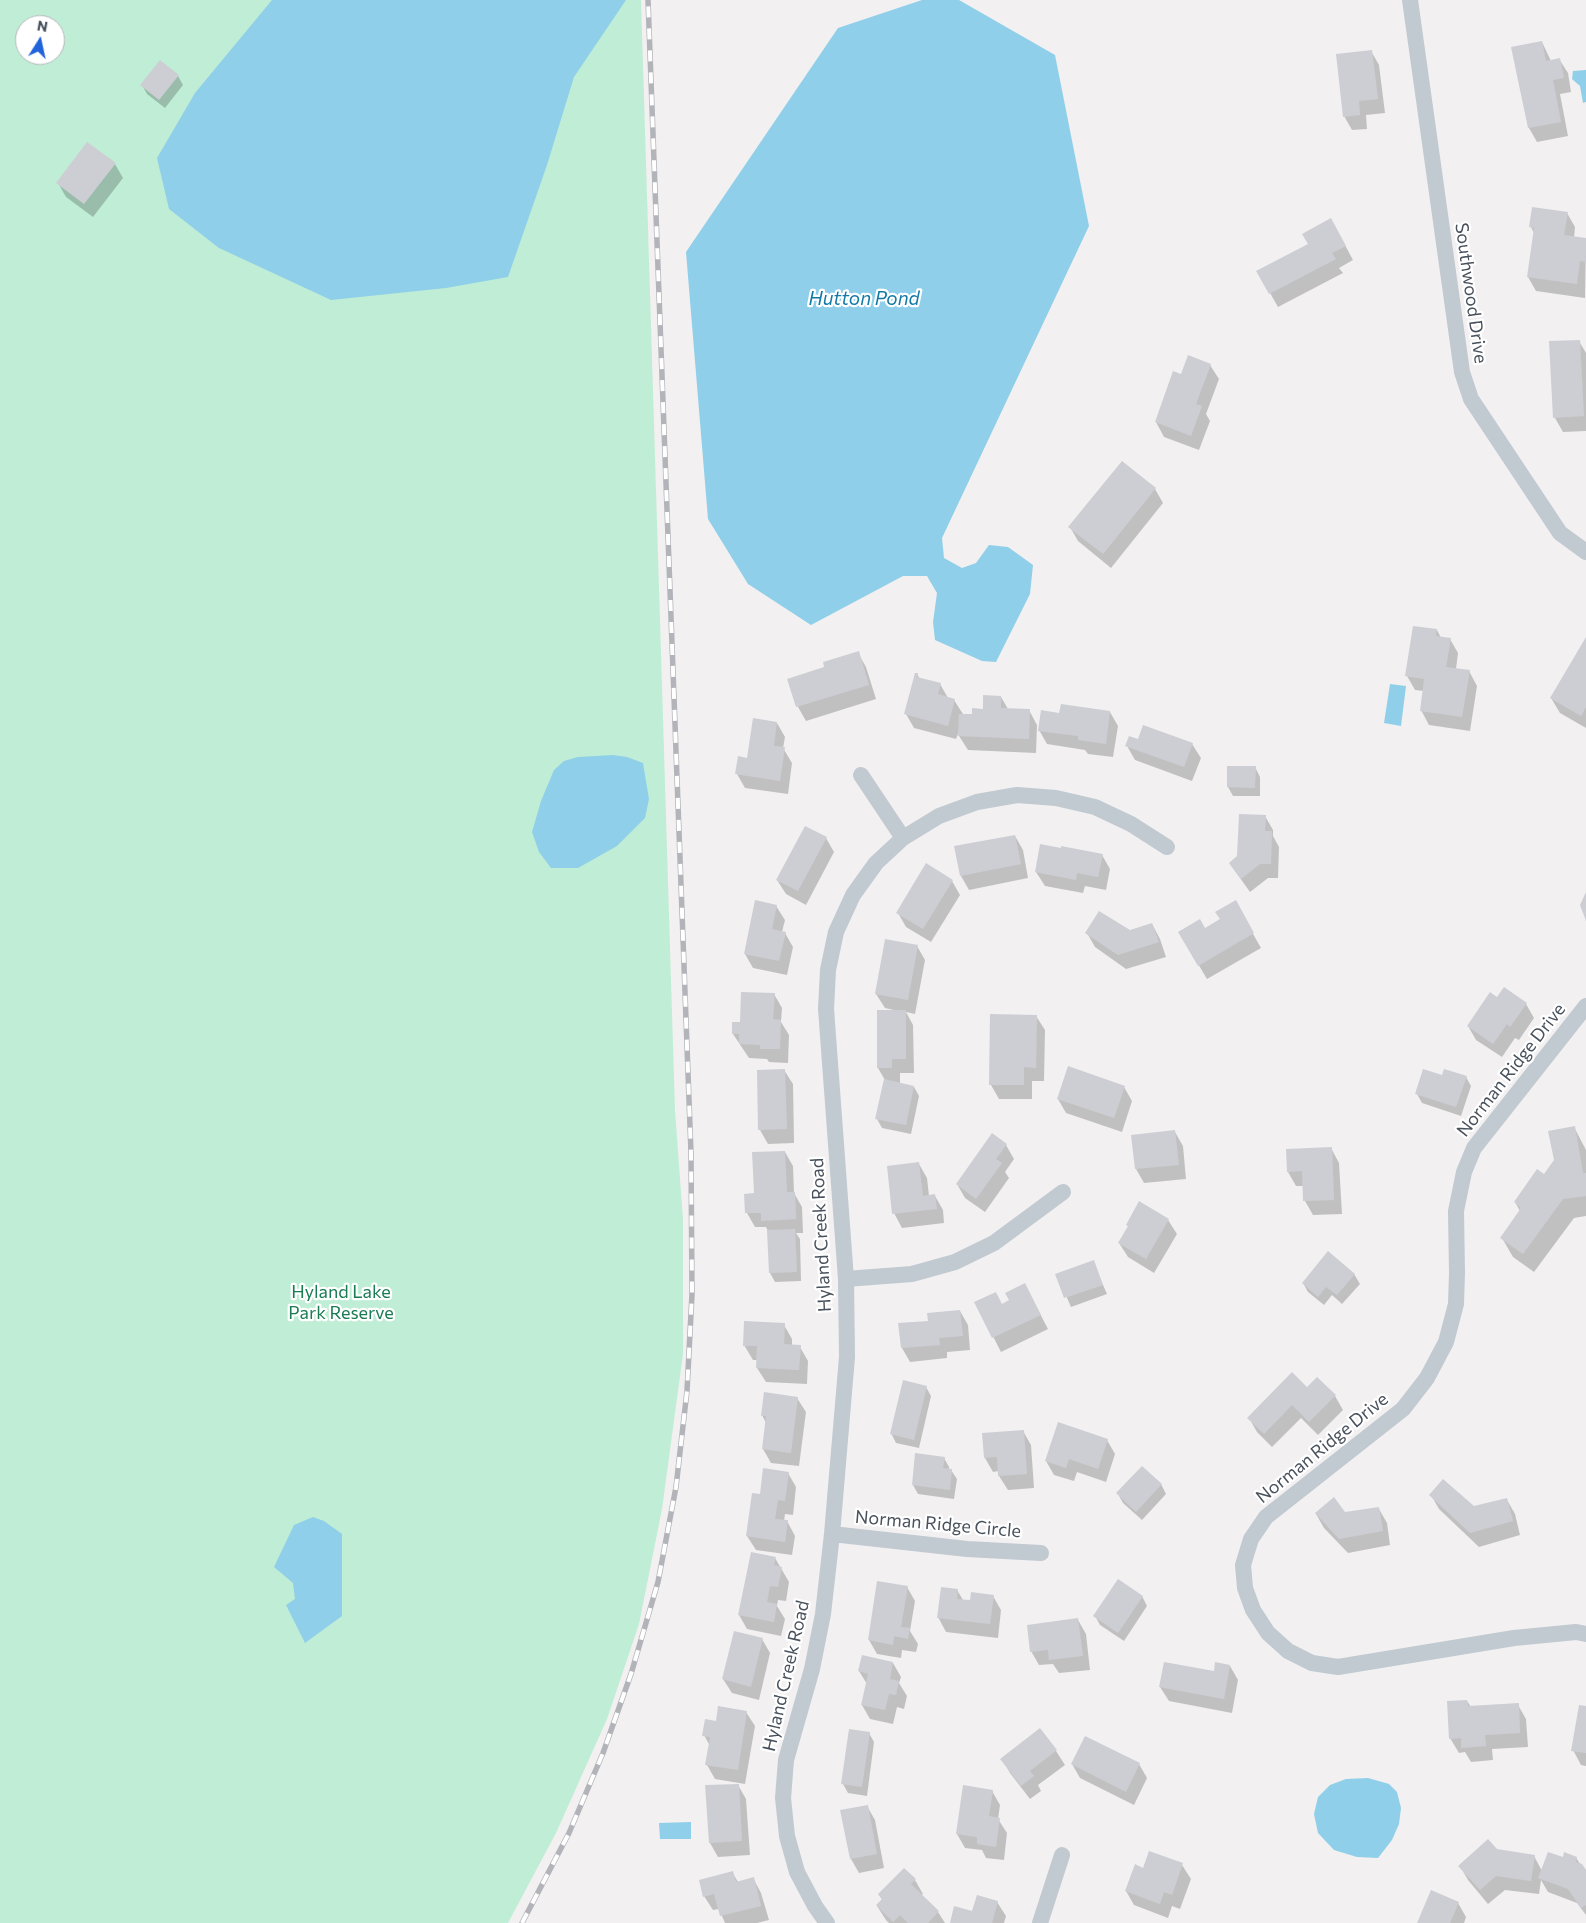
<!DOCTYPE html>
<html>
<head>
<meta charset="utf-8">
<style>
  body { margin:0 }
  #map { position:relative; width:1586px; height:1923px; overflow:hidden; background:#f2f0f0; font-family:Commissioner,sans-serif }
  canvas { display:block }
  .north { position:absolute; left:15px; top:15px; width:50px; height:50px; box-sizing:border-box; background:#fff; border:1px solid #b6b9be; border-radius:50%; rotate:10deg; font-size:14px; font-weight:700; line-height:20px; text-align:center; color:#48515c }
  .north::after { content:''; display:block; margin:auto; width:18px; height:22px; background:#2163db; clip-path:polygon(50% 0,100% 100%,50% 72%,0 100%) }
</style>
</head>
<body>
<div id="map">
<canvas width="1586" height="1923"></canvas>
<div class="north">N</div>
</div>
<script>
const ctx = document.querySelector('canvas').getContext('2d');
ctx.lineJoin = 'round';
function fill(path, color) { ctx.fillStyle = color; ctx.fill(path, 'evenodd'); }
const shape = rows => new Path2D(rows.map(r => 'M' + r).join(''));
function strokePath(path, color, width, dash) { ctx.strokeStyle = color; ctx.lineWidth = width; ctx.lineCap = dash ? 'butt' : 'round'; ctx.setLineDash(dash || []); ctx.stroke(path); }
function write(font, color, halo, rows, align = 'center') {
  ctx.font = font + ' Commissioner,sans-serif'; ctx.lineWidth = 4.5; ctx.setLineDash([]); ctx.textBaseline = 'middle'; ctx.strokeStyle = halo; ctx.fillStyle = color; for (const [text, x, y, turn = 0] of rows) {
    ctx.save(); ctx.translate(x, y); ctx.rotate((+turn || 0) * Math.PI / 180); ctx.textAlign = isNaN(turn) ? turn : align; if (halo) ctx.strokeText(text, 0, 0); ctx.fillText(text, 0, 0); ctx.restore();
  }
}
fill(shape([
  [0,0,641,0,675,1111,683,1220,683,1354,662,1509,639,1624,607,1719,556,1833,508,1923,0,1923],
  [25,25,55,25,55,55,25,55]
]), '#c0edd5');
fill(shape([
  [272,0,626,0,574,77,547,165,508,277,446,288,331,300,219,248,169,209,157,158,195,93],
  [922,0,959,0,1055,55,1089,226,942,538,944,558,962,568,976,563,989,545,1008,547,1033,565,1030,594,996,662,982,661,935,640,933,622,937,593,927,576,903,576,811,625,748,584,708,519,686,252,838,28],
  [1586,70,1586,102,1583,103,1580,86,1572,79,1573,71],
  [1390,684,1406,686,1401,726,1384,723],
  [613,755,627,757,643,763,649,799,645,818,617,846,578,868,551,868,539,852,532,832,541,801,554,770,564,761,578,757],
  [313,1517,324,1521,342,1534,342,1616,305,1643,286,1605,295,1599,293,1583,274,1567,294,1525],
  [1368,1778,1389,1784,1397,1792,1401,1808,1399,1824,1392,1840,1378,1858,1357,1857,1334,1850,1318,1833,1314,1814,1318,1797,1330,1785,1346,1779],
  [691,1822,691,1839,660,1839,659,1823]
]), '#8fcfe9');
fill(shape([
  [1542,42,1551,61,1559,59,1568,73,1571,92,1560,94,1568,136,1537,142,1529,128,1513,48],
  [1371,51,1379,65,1385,113,1366,115,1367,129,1352,130,1344,116],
  [178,76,183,85,165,108,147,94,142,85],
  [115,164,123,178,93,217,66,197,58,183],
  [1567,213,1575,227,1574,238,1586,239,1585,298,1536,291,1528,277,1534,233,1531,227],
  [1339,234,1353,260,1339,268,1343,273,1278,307,1270,293],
  [1579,341,1586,353,1586,431,1563,432,1555,418],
  [1210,365,1219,379,1206,414,1210,421,1199,450,1164,437,1156,422],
  [1122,463,1155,489,1163,503,1111,568,1078,541,1070,527],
  [1437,630,1441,638,1450,639,1458,653,1456,669,1469,671,1477,686,1470,731,1429,725,1421,710,1424,691,1415,690,1407,676],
  [1586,640,1586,728,1560,713,1551,698],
  [858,653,866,667,876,699,806,721,798,707,789,680,826,668],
  [917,674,920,679,940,684,948,698,954,700,963,714,973,716,1001,697,1008,709,1029,710,1037,725,1036,753,968,750,959,736,960,729,956,739,914,728,906,714],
  [1110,712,1118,726,1113,757,1088,754,1085,750,1047,744,1039,730,1060,715],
  [777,723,785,737,783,748,792,763,788,794,745,788,737,774],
  [1192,744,1201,758,1192,781,1135,760,1127,746],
  [1255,767,1260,777,1260,796,1233,796,1228,787],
  [1265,816,1273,830,1273,836,1279,847,1278,878,1268,878,1250,892,1230,864,1239,857],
  [1015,836,1023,850,1028,878,969,890,961,876],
  [826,838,834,852,806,905,786,894,777,880],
  [1102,855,1110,869,1106,890,1085,886,1083,893,1045,886,1036,872],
  [952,881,960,895,931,942,906,927,898,913],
  [1235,902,1261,948,1207,979,1179,932,1204,929,1221,920],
  [776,906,785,920,782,932,785,933,793,947,787,975,753,968,745,954],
  [1152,924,1160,939,1166,957,1126,969,1095,947,1087,933,1130,931],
  [917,946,925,960,915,1014,906,1012,913,1025,914,1073,900,1073,900,1084,914,1087,919,1096,911,1134,882,1128,877,1119,886,1082,878,1068,894,1010,885,1008,876,994],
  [774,994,782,1008,781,1022,789,1035,788,1063,769,1062,767,1059,749,1058,733,1034,741,1023],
  [1498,999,1526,1004,1534,1018,1519,1040,1515,1038,1502,1057,1476,1040,1468,1026],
  [1036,1016,1045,1030,1044,1081,1032,1081,1032,1099,999,1099,991,1085],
  [784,1070,793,1084,794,1143,768,1144,760,1130],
  [1443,1077,1466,1077,1471,1086,1461,1116,1422,1103,1417,1094],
  [1124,1087,1132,1101,1122,1132,1066,1113,1058,1099],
  [1574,1127,1586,1150,1586,1216,1574,1218,1534,1272,1513,1257,1502,1238,1520,1211,1515,1202,1545,1176],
  [1175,1132,1183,1146,1186,1179,1144,1183,1136,1169],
  [1006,1145,1014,1159,1005,1172,1009,1178,985,1212,965,1198,957,1184],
  [1331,1148,1339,1163,1342,1214,1313,1215,1305,1201,1304,1186,1296,1186,1288,1172],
  [785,1152,793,1166,794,1193,802,1207,803,1233,796,1233,800,1239,801,1281,775,1282,770,1273,768,1231,766,1227,755,1227,747,1213,755,1194],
  [919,1164,927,1178,929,1196,935,1196,943,1210,944,1223,902,1228,894,1213],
  [1168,1220,1177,1234,1154,1273,1128,1257,1119,1243,1129,1227,1127,1225],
  [1093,1262,1107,1294,1071,1307,1057,1275],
  [1354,1274,1360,1284,1342,1304,1332,1295,1324,1305,1308,1292,1303,1283],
  [1025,1285,1048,1329,1001,1352,976,1303,1002,1305,1011,1301],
  [960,1311,968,1325,970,1350,947,1352,947,1358,910,1362,902,1348,929,1322],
  [784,1325,792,1339,792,1346,800,1347,808,1361,807,1384,766,1382,757,1368,758,1360,753,1360,744,1345],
  [926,1387,931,1396,919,1448,896,1443,891,1433],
  [1307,1388,1335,1396,1343,1410,1318,1435,1301,1418,1272,1447,1257,1432,1249,1418],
  [797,1398,806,1412,799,1466,771,1463,763,1449,766,1423,762,1415],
  [1023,1431,1031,1445,1034,1488,1008,1490,999,1476,999,1471,993,1472,985,1458],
  [1107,1440,1115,1454,1106,1482,1077,1472,1074,1481,1054,1475,1046,1461],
  [917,1455,944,1458,949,1467,949,1470,951,1470,957,1479,954,1499,918,1494,913,1485],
  [788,1473,796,1487,793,1515,785,1514,784,1521,787,1521,795,1536,792,1555,756,1550,747,1536,761,1496],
  [1161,1484,1166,1494,1142,1520,1123,1503,1118,1494],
  [1431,1495,1474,1508,1507,1500,1515,1514,1520,1535,1479,1547,1439,1509],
  [1379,1509,1387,1523,1390,1545,1348,1553,1324,1528,1316,1514,1344,1514],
  [775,1558,789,1582,786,1601,778,1600,777,1606,785,1619,781,1636,747,1629,739,1615],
  [907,1587,915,1601,910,1631,918,1644,916,1652,902,1650,901,1658,877,1654,869,1640],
  [957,1590,963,1600,971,1601,993,1596,1001,1610,998,1638,946,1632,938,1617],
  [1142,1596,1147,1606,1124,1641,1100,1625,1095,1616],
  [1078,1620,1086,1634,1090,1670,1059,1673,1053,1664,1039,1665,1031,1651],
  [762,1639,770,1653,759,1700,732,1693,723,1679],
  [893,1663,901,1677,899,1683,907,1696,904,1709,897,1707,893,1724,870,1719,862,1705,867,1684,859,1671],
  [1230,1666,1238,1680,1232,1713,1169,1701,1160,1687,1215,1672],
  [1467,1701,1471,1707,1518,1705,1526,1719,1528,1747,1492,1749,1493,1760,1471,1762,1465,1752,1459,1753,1450,1738],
  [1586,1707,1586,1766,1581,1765,1573,1750],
  [746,1712,755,1726,745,1784,715,1779,707,1765,710,1746,704,1735,717,1722],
  [1040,1730,1056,1751,1065,1765,1038,1785,1041,1791,1030,1799,1010,1773,1002,1759],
  [869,1733,874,1742,867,1796,848,1793,843,1784],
  [1072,1764,1139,1764,1147,1778,1134,1805,1080,1778],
  [738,1785,746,1799,750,1855,718,1857,710,1843,707,1787],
  [992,1791,1000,1805,998,1819,1007,1833,1004,1860,986,1858,982,1850,965,1848,957,1834],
  [867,1806,875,1820,884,1868,859,1873,851,1859],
  [1496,1850,1534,1856,1542,1871,1563,1859,1576,1858,1586,1872,1586,1915,1577,1903,1548,1892,1541,1880,1539,1894,1505,1890,1488,1904,1468,1880,1460,1866],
  [1150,1853,1182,1865,1191,1879,1180,1909,1172,1906,1168,1918,1134,1905,1126,1891,1144,1869],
  [732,1872,738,1882,753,1878,761,1893,769,1920,757,1923,725,1923,719,1909,713,1910,704,1896],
  [915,1880,923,1894,921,1895,938,1912,945,1923,889,1923,886,1920,877,1906,883,1901,879,1895],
  [997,1902,1006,1916,1004,1923,951,1923],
  [1458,1903,1466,1917,1464,1923,1418,1923]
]), '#0003');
fill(shape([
  [1542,41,1546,61,1560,58,1564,78,1553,80,1561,122,1528,128,1511,47],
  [1372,50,1378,99,1359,101,1360,115,1343,117,1336,54],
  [160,60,179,75,159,100,140,85],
  [87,142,116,163,84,204,56,183],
  [1532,207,1568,212,1564,235,1586,238,1586,262,1580,261,1577,284,1527,277,1534,228,1529,227],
  [1331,218,1346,246,1332,253,1336,259,1269,294,1256,271,1308,244,1302,234],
  [1580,340,1584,416,1553,418,1549,341],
  [1188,355,1211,364,1196,404,1202,406,1191,436,1155,422,1173,371,1181,374],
  [1122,461,1156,488,1103,554,1068,527],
  [1413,626,1437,629,1436,636,1451,638,1446,667,1470,670,1462,717,1420,711,1424,679,1405,676],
  [1586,637,1586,707,1581,716,1550,698],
  [859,651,869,685,796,707,787,679,824,667,823,662],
  [915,673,918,673,917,677,941,683,938,694,955,699,948,726,904,714],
  [983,695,1001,696,1001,708,1030,709,1029,739,958,736,959,714,972,714,972,708,983,709],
  [1061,704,1110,711,1106,744,1078,740,1078,736,1038,731,1041,710,1059,713],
  [753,718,777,722,774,746,785,747,780,781,735,774,738,756,747,758],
  [1143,725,1193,743,1184,767,1125,746,1129,736,1138,739],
  [1227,766,1256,766,1255,788,1227,787],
  [1239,814,1266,815,1265,831,1272,831,1271,864,1260,864,1241,879,1229,863,1237,856],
  [805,826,827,837,798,891,776,880],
  [1015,835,1021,864,960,876,954,846],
  [1040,844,1061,848,1061,846,1103,854,1098,877,1077,873,1076,880,1035,872],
  [926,863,953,880,923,929,896,913],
  [1586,892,1586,921,1580,905],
  [755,900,777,905,772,929,786,932,779,961,744,954],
  [1236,900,1254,933,1198,966,1178,932,1200,919,1205,928,1220,919,1215,912],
  [1099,911,1130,930,1152,923,1159,942,1118,955,1085,933],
  [885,939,918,945,908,1000,875,994],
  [1504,987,1527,1003,1510,1027,1507,1024,1493,1044,1467,1026,1490,992,1497,997],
  [741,992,775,993,773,1019,781,1020,780,1049,760,1049,760,1045,739,1044,739,1034,732,1034,732,1022,740,1022],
  [877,1010,906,1010,906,1059,892,1059,892,1068,877,1068],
  [990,1014,1037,1015,1036,1068,1024,1067,1024,1085,989,1085],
  [1068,1066,1125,1086,1114,1118,1057,1099],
  [785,1069,787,1129,758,1130,757,1070],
  [1423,1069,1442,1075,1444,1069,1467,1076,1456,1107,1415,1094],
  [884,1079,914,1086,906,1125,875,1119],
  [1575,1126,1583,1173,1586,1173,1586,1196,1563,1199,1523,1254,1500,1238,1521,1208,1514,1202,1537,1169,1544,1174,1554,1160,1548,1131],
  [1175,1130,1179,1165,1135,1169,1131,1135],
  [992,1133,1007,1144,996,1159,1002,1163,976,1199,956,1184],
  [1332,1147,1334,1200,1303,1201,1302,1171,1287,1172,1286,1149],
  [785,1151,787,1192,795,1192,796,1219,761,1221,761,1213,745,1213,744,1194,754,1193,752,1152],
  [919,1162,923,1196,935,1194,937,1209,892,1214,887,1166],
  [1139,1201,1169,1219,1146,1259,1118,1243,1128,1226,1126,1225],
  [795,1229,797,1272,769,1273,767,1230],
  [1328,1251,1355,1274,1337,1295,1326,1287,1318,1297,1302,1283],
  [1094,1260,1103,1285,1064,1298,1055,1274],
  [1025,1283,1041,1315,992,1338,974,1302,996,1292,1002,1304,1009,1300,1005,1293],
  [960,1310,963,1336,939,1338,940,1345,901,1348,898,1323,928,1321,927,1313],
  [744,1321,785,1323,784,1344,801,1345,799,1370,756,1368,757,1346,743,1346],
  [1292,1372,1307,1387,1317,1377,1336,1395,1309,1422,1292,1405,1264,1434,1247,1418],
  [903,1380,927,1386,914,1440,890,1434],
  [764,1392,798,1397,791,1453,762,1449,766,1416,761,1416],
  [1058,1422,1108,1439,1098,1469,1069,1459,1066,1468,1045,1461],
  [1024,1430,1027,1474,998,1476,997,1457,984,1458,982,1433],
  [915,1453,945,1457,943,1468,952,1469,950,1490,912,1485],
  [1142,1466,1162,1484,1136,1512,1116,1493],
  [763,1468,789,1472,785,1501,778,1500,775,1519,788,1520,785,1542,746,1536,752,1493,760,1494],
  [1443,1479,1474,1506,1507,1498,1513,1521,1470,1533,1429,1495],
  [1334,1497,1345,1512,1379,1507,1383,1531,1339,1539,1315,1513],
  [751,1552,776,1557,774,1565,782,1567,778,1587,770,1586,767,1602,777,1604,774,1622,738,1615],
  [1118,1579,1143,1596,1118,1633,1093,1616],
  [877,1581,908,1586,901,1627,910,1628,908,1639,894,1636,893,1645,868,1640],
  [941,1587,958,1589,957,1599,970,1600,971,1592,994,1595,990,1624,937,1618],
  [1078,1618,1083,1656,1049,1660,1048,1650,1030,1652,1027,1625],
  [734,1631,763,1638,751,1687,722,1679],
  [862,1655,893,1662,890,1679,899,1681,896,1695,889,1694,885,1710,861,1705,868,1674,858,1671],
  [1164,1662,1214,1671,1215,1662,1230,1665,1224,1699,1159,1687],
  [1467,1700,1468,1706,1519,1703,1520,1733,1485,1735,1486,1746,1461,1748,1461,1738,1449,1739,1447,1701],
  [1579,1705,1586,1706,1586,1753,1571,1751],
  [718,1706,747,1711,738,1770,705,1765,710,1737,702,1736,705,1719,716,1721],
  [1040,1728,1057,1750,1030,1771,1034,1776,1021,1786,1000,1759],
  [849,1729,870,1732,862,1787,841,1784],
  [1085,1736,1140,1763,1126,1792,1071,1764],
  [739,1784,742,1841,709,1843,705,1785],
  [963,1785,993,1790,989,1816,1000,1818,996,1847,977,1844,977,1837,956,1834],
  [868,1805,877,1854,850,1859,840,1810],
  [1488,1839,1497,1849,1535,1855,1531,1881,1496,1876,1480,1890,1458,1866],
  [1149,1851,1183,1863,1172,1895,1164,1892,1160,1904,1125,1891,1135,1864,1143,1868],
  [1548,1852,1563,1857,1564,1852,1577,1857,1576,1862,1582,1864,1586,1870,1586,1905,1581,1908,1568,1889,1538,1878],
  [904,1868,916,1879,911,1884,939,1911,928,1923,908,1923,900,1915,893,1922,876,1905,882,1899,878,1894],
  [733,1871,736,1882,754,1877,761,1906,720,1916,714,1894,703,1897,699,1880],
  [1431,1890,1459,1902,1450,1923,1417,1923],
  [977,1895,998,1901,992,1923,950,1923,954,1906,972,1911]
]), '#cdced4');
strokePath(shape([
  [1410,0,1462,372,1471,399,1560,533,1586,552],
  [861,775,903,838],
  [1586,1006,1474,1148,1464,1172,1456,1211,1457,1273,1456,1304,1446,1342,1427,1378,1403,1409,1266,1517,1251,1539,1243,1565,1245,1588,1253,1610,1268,1633,1288,1651,1312,1663,1338,1667,1514,1638,1576,1632,1586,1634],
  [846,1279,912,1274,955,1262,994,1243,1063,1192],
  [832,1534,967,1549,1041,1553],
  [827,1923,815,1906,797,1872,787,1836,783,1798,786,1760,812,1669,823,1614,832,1534,847,1357,846,1279,826,1009,828,970,836,932,853,895,876,863,903,838,939,816,977,802,1017,795,1056,798,1095,807,1131,824,1167,847],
  [1040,1923,1062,1855]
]), '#c1c9d1', 16);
const rail = shape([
  [522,1923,569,1833,603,1753,631,1674,658,1582,676,1487,687,1391,692,1294,691,1153,648,0]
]);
strokePath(rail, '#b2b4ba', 5.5);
strokePath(rail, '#fff', 4, [11]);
write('18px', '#48515c', '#fff', [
  ["Southwood Drive",1471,293,82],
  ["Norman Ridge Drive",1511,1070,-52],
  ["Hyland Creek Road",821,1235,-93],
  ["Norman Ridge Drive",1322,1448,-39],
  ["Norman Ridge Circle",938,1524,5],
  ["Hyland Creek Road",786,1676,-77]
]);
write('18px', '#1b7c53', '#fff', [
  ["Hyland Lake",341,1292],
  ["Park Reserve",341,1313]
]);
write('italic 19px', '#127aa5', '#fff', [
  ["Hutton Pond",864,299]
]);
</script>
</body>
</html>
